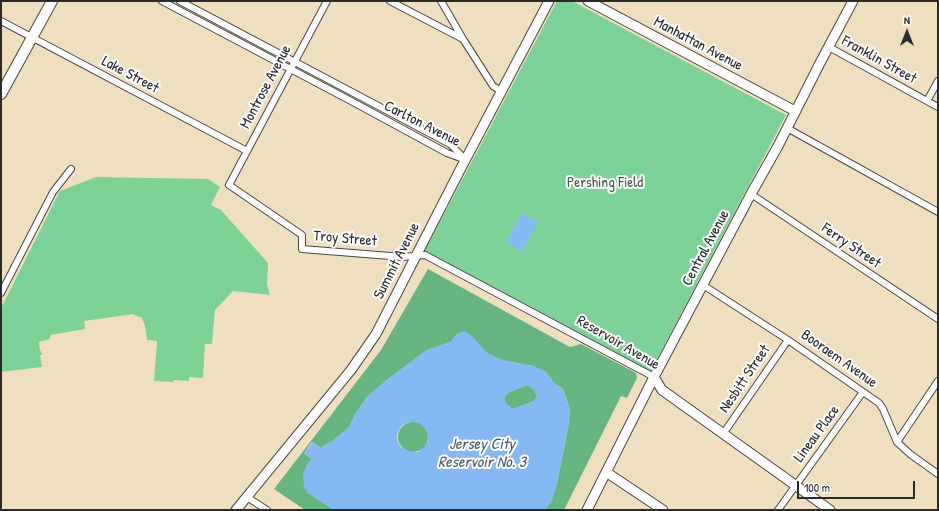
<!DOCTYPE html>
<html>
<head>
<meta charset="utf-8">
<style>
  body { margin:0 }
  #map { position:relative; width:939px; height:511px; overflow:hidden; background:#f0dfbe; font-family:"Patrick Hand",sans-serif }
  canvas { display:block }
  .frame { position:absolute; inset:0; border:2px solid #2b2b2b; pointer-events:none }
  .north { position:absolute; left:887px; top:12px; width:40px; height:40px; -webkit-text-stroke:3px #fff; paint-order:stroke; rotate:0deg; font-size:11px; font-weight:700; line-height:16px; text-align:center; color:#2b2b2b }
  .north::after { content:''; display:block; margin:auto; width:14px; height:18px; background:#2b2b2b; clip-path:polygon(50% 0,100% 100%,50% 72%,0 100%) }
  .scale { position:absolute; left:797px; top:481px; width:118px; height:18px; box-sizing:border-box; border:2px solid #2b2b2b; border-top:0; padding-left:5px; font-size:12px; line-height:14px; white-space:nowrap; color:#2b2b2b; -webkit-text-stroke:3px #fff; paint-order:stroke }
</style>
</head>
<body>
<div id="map">
<canvas width="939" height="511"></canvas>
<div class="frame"></div>
<div class="north">N</div>
<div class="scale">100 m</div>
</div>
<script>
const ctx = document.querySelector('canvas').getContext('2d');
ctx.lineJoin = 'round';
function fill(path, color) { ctx.fillStyle = color; ctx.fill(path, 'evenodd'); }
const shape = rows => new Path2D(rows.map(r => 'M' + r).join(''));
function strokePath(path, color, width, dash) { ctx.strokeStyle = color; ctx.lineWidth = width; ctx.lineCap = dash ? 'butt' : 'round'; ctx.setLineDash(dash || []); ctx.stroke(path); }
function write(font, color, halo, rows, align = 'center') {
  ctx.font = font + ' "Patrick Hand",sans-serif'; ctx.lineWidth = 4; ctx.setLineDash([]); ctx.textBaseline = 'middle'; ctx.strokeStyle = halo; ctx.fillStyle = color; for (const [text, x, y, turn = 0] of rows) {
    ctx.save(); ctx.translate(x, y); ctx.rotate((+turn || 0) * Math.PI / 180); ctx.textAlign = isNaN(turn) ? turn : align; if (halo) ctx.strokeText(text, 0, 0); ctx.fillText(text, 0, 0); ctx.restore();
  }
}
fill(shape([
  [557,1,572,1,786,115,650,372,424,252],
  [96,177,208,179,220,187,211,205,221,210,268,263,267,284,270,295,233,291,215,310,212,344,205,344,203,378,189,377,189,381,174,380,173,382,154,381,157,341,147,340,145,326,142,318,134,315,134,314,84,321,85,329,50,335,50,339,39,342,40,351,41,351,42,355,40,355,42,367,1,372,1,308,60,191]
]), '#7dd397');
fill(shape([
  [428,269,570,347,581,344,636,373,637,378,627,398,621,396,564,510,544,510,551,502,557,483,568,428,570,410,563,389,554,383,546,372,533,366,501,360,487,353,458,333,451,342,427,350,387,380,367,397,356,413,349,427,333,441,323,446,321,448,312,442,304,453,312,459,311,461,307,492,334,510,305,510,274,489,381,350],
  [524,386,529,386,534,390,537,395,536,398,534,401,516,408,511,408,506,404,504,399,505,396,507,393],
  '398 437a15 15 0 1 1 30 0a15 15 0 1 1-30 0Z'
]), '#66b580');
fill(shape([
  [522,213,538,222,522,251,506,242],
  [464,331,473,337,487,353,501,360,533,366,546,372,554,383,563,389,570,410,568,428,557,483,551,503,544,510,334,510,307,492,304,487,303,473,309,461,311,461,312,459,304,453,313,442,321,448,323,446,333,441,349,427,356,413,367,397,387,380,427,350,451,342,458,333],
  [524,386,529,386,534,390,537,395,536,398,534,401,516,408,511,408,506,404,504,399,505,396,507,393],
  [409,422,414,422,419,423,423,426,426,430,428,435,428,441,422,449,418,452,413,452,404,449,400,446,398,442,397,437,398,432,400,428,404,424]
]), '#86b8f3');
const street = shape([
  [162,1,353,102,447,153,466,160,450,144,180,1],
  [327,1,229,185,302,235,302,249,403,257,425,255,654,377],
  [390,1,463,39],
  [441,1,463,39,493,86,501,91],
  [1,21,247,151],
  [829,47,938,107],
  [927,101,938,81],
  [787,128,938,212],
  [751,194,938,319],
  [703,285,788,340,879,403,883,409,897,442,910,454,938,474],
  [1,293,53,192,71,169],
  [723,434,788,340],
  [897,442,938,381],
  [247,497,267,510],
  [778,510,863,392]
]);
const secondary = shape([
  [588,1,795,111],
  [654,377,662,390,830,510],
  [606,472,663,510],
  [236,510,351,370,376,334,460,170,549,1],
  [587,510,654,377,751,194,778,146,820,63,853,1]
]);
const primary = shape([
  [1,94,52,1]
]);
strokePath(street, '#494641', 8);
strokePath(secondary, '#494641', 11);
strokePath(primary, '#494641', 12);
strokePath(street, '#fff', 6);
strokePath(secondary, '#fff', 9);
strokePath(primary, '#fff', 10);
write('15px', '#2b2b2b', '#fff', [
  ["Manhattan Avenue",698,44,28],
  ["Franklin Street",879,60,29],
  ["Lake Street",130,75,28],
  ["Montrose Avenue",266,87,-62],
  ["Carlton Avenue",422,124,27],
  ["Troy Street",345,239,5],
  ["Ferry Street",851,246,34],
  ["Central Avenue",706,248,-62],
  ["Summit Avenue",397,261,-63],
  ["Reservoir Avenue",618,343,30],
  ["Booraem Avenue",839,359,35],
  ["Nesbitt Street",745,379,-56],
  ["Lineau Place",817,434,-54]
]);
write('15px', '#445d4b', '#fff', [
  ["Pershing Field",605,183]
]);
write('italic 16px', '#4b5c71', '#fff', [
  ["Jersey City",482,445],
  ["Reservoir No. 3",482,463]
]);
</script>
</body>
</html>
